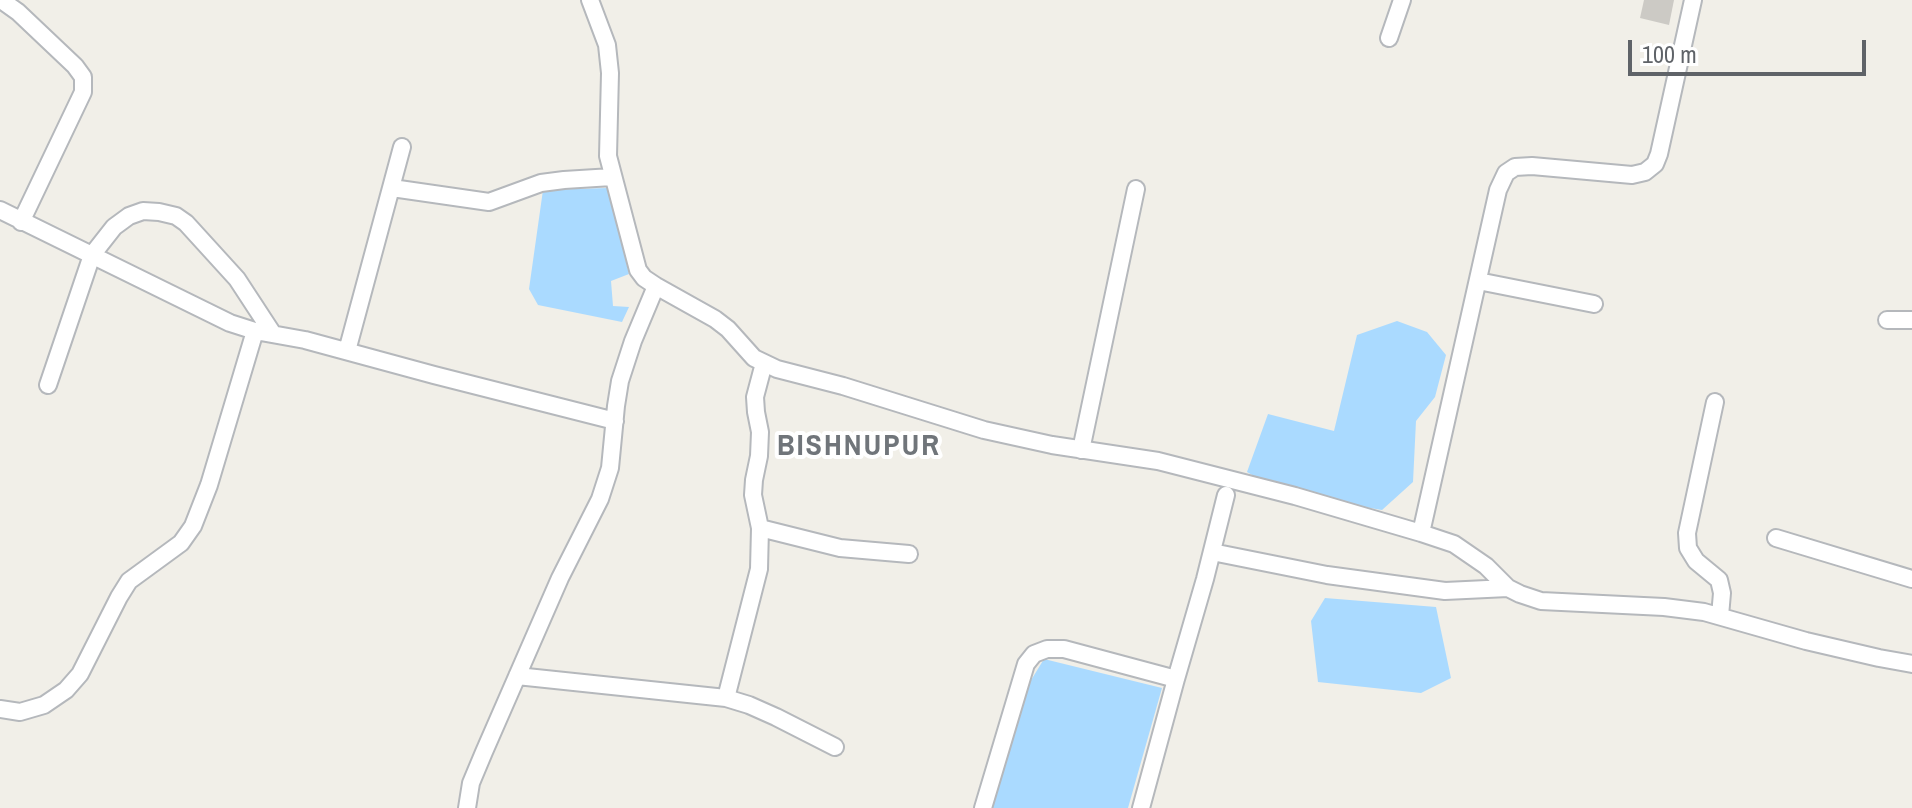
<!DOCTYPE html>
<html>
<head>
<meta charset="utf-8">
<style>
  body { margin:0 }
  #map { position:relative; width:1912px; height:808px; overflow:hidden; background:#f1efe8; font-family:"Archivo Narrow",sans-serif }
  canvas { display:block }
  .scale { position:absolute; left:1628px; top:40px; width:238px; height:36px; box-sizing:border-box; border:4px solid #5f6368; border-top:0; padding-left:10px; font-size:24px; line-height:28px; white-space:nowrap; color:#5f6368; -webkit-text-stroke:6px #fff; paint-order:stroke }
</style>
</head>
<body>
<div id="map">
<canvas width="1912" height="808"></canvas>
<div class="scale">100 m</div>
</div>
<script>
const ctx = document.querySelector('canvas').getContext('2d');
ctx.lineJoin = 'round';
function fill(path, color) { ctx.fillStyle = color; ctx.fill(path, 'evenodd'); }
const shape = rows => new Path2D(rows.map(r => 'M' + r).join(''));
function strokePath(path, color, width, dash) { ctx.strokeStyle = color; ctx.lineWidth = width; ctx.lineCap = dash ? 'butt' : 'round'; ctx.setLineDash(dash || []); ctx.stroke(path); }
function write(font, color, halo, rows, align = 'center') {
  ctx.font = font + ' "Archivo Narrow",sans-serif'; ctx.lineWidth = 8; ctx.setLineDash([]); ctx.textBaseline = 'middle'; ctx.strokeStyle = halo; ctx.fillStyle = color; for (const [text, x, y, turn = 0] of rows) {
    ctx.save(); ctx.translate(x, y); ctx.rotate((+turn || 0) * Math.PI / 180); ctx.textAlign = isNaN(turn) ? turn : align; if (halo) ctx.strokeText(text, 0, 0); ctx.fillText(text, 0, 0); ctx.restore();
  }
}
fill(shape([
  [608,188,629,274,611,281,613,306,629,307,622,322,538,305,529,289,543,190],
  [1397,321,1427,332,1446,355,1435,397,1416,421,1413,482,1382,510,1283,493,1247,472,1268,414,1334,431,1357,335],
  [1325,598,1436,607,1451,678,1421,693,1318,682,1311,621],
  [1044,659,1162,688,1128,808,986,808,1017,703]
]), '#aadaff');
fill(shape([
  [1644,0,1674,0,1669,25,1640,18]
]), '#cccac5');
const minor = shape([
  [1,0,18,12,75,66,83,77,83,92,21,222],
  [590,0,607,45,610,73,608,156,638,270,644,278,656,286,715,319,728,329,754,358,777,369,843,386,984,430,1052,445,1158,461,1295,496,1421,533,1454,544,1486,566,1508,588,1520,594,1541,601,1664,607,1704,612,1806,641,1879,658,1912,664],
  [1389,38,1402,0],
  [392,188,489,202,541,183,564,180,612,177],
  [0,210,230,323,255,331,305,340,434,375,615,421],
  [1478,281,1594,304],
  [1887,320,1912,320],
  [347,351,402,147],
  [48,385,92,255,114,227,129,216,143,211,159,212,176,216,186,223,237,279,273,334],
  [1715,402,1687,533,1688,548,1696,561,1719,580,1722,593,1720,616],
  [1081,450,1136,189],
  [760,528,840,548,909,554],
  [1421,533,1498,190,1506,173,1515,167,1532,166,1632,175,1645,172,1655,164,1659,154,1693,0],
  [1776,538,1912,579],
  [1212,552,1327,575,1445,591,1508,588],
  [517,676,726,698,749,705,776,717,835,747],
  [726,698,759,569,760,528,753,495,754,480,759,456,760,432,756,412,755,397,764,363],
  [0,709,20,712,44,705,66,690,80,674,119,597,129,581,181,543,193,526,209,485,255,331],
  [467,808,471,783,484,752,560,578,600,499,610,468,616,406,620,381,633,341,656,286],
  [983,808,1026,664,1034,654,1047,649,1064,649,1176,679,1205,579,1226,495],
  [1141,808,1176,679]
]);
strokePath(minor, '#b5b8bc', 20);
strokePath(minor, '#fff', 16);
ctx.letterSpacing = '2px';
write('bold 30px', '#70757a', '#fff', [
  ["BISHNUPUR",859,447]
]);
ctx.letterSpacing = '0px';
</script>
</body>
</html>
